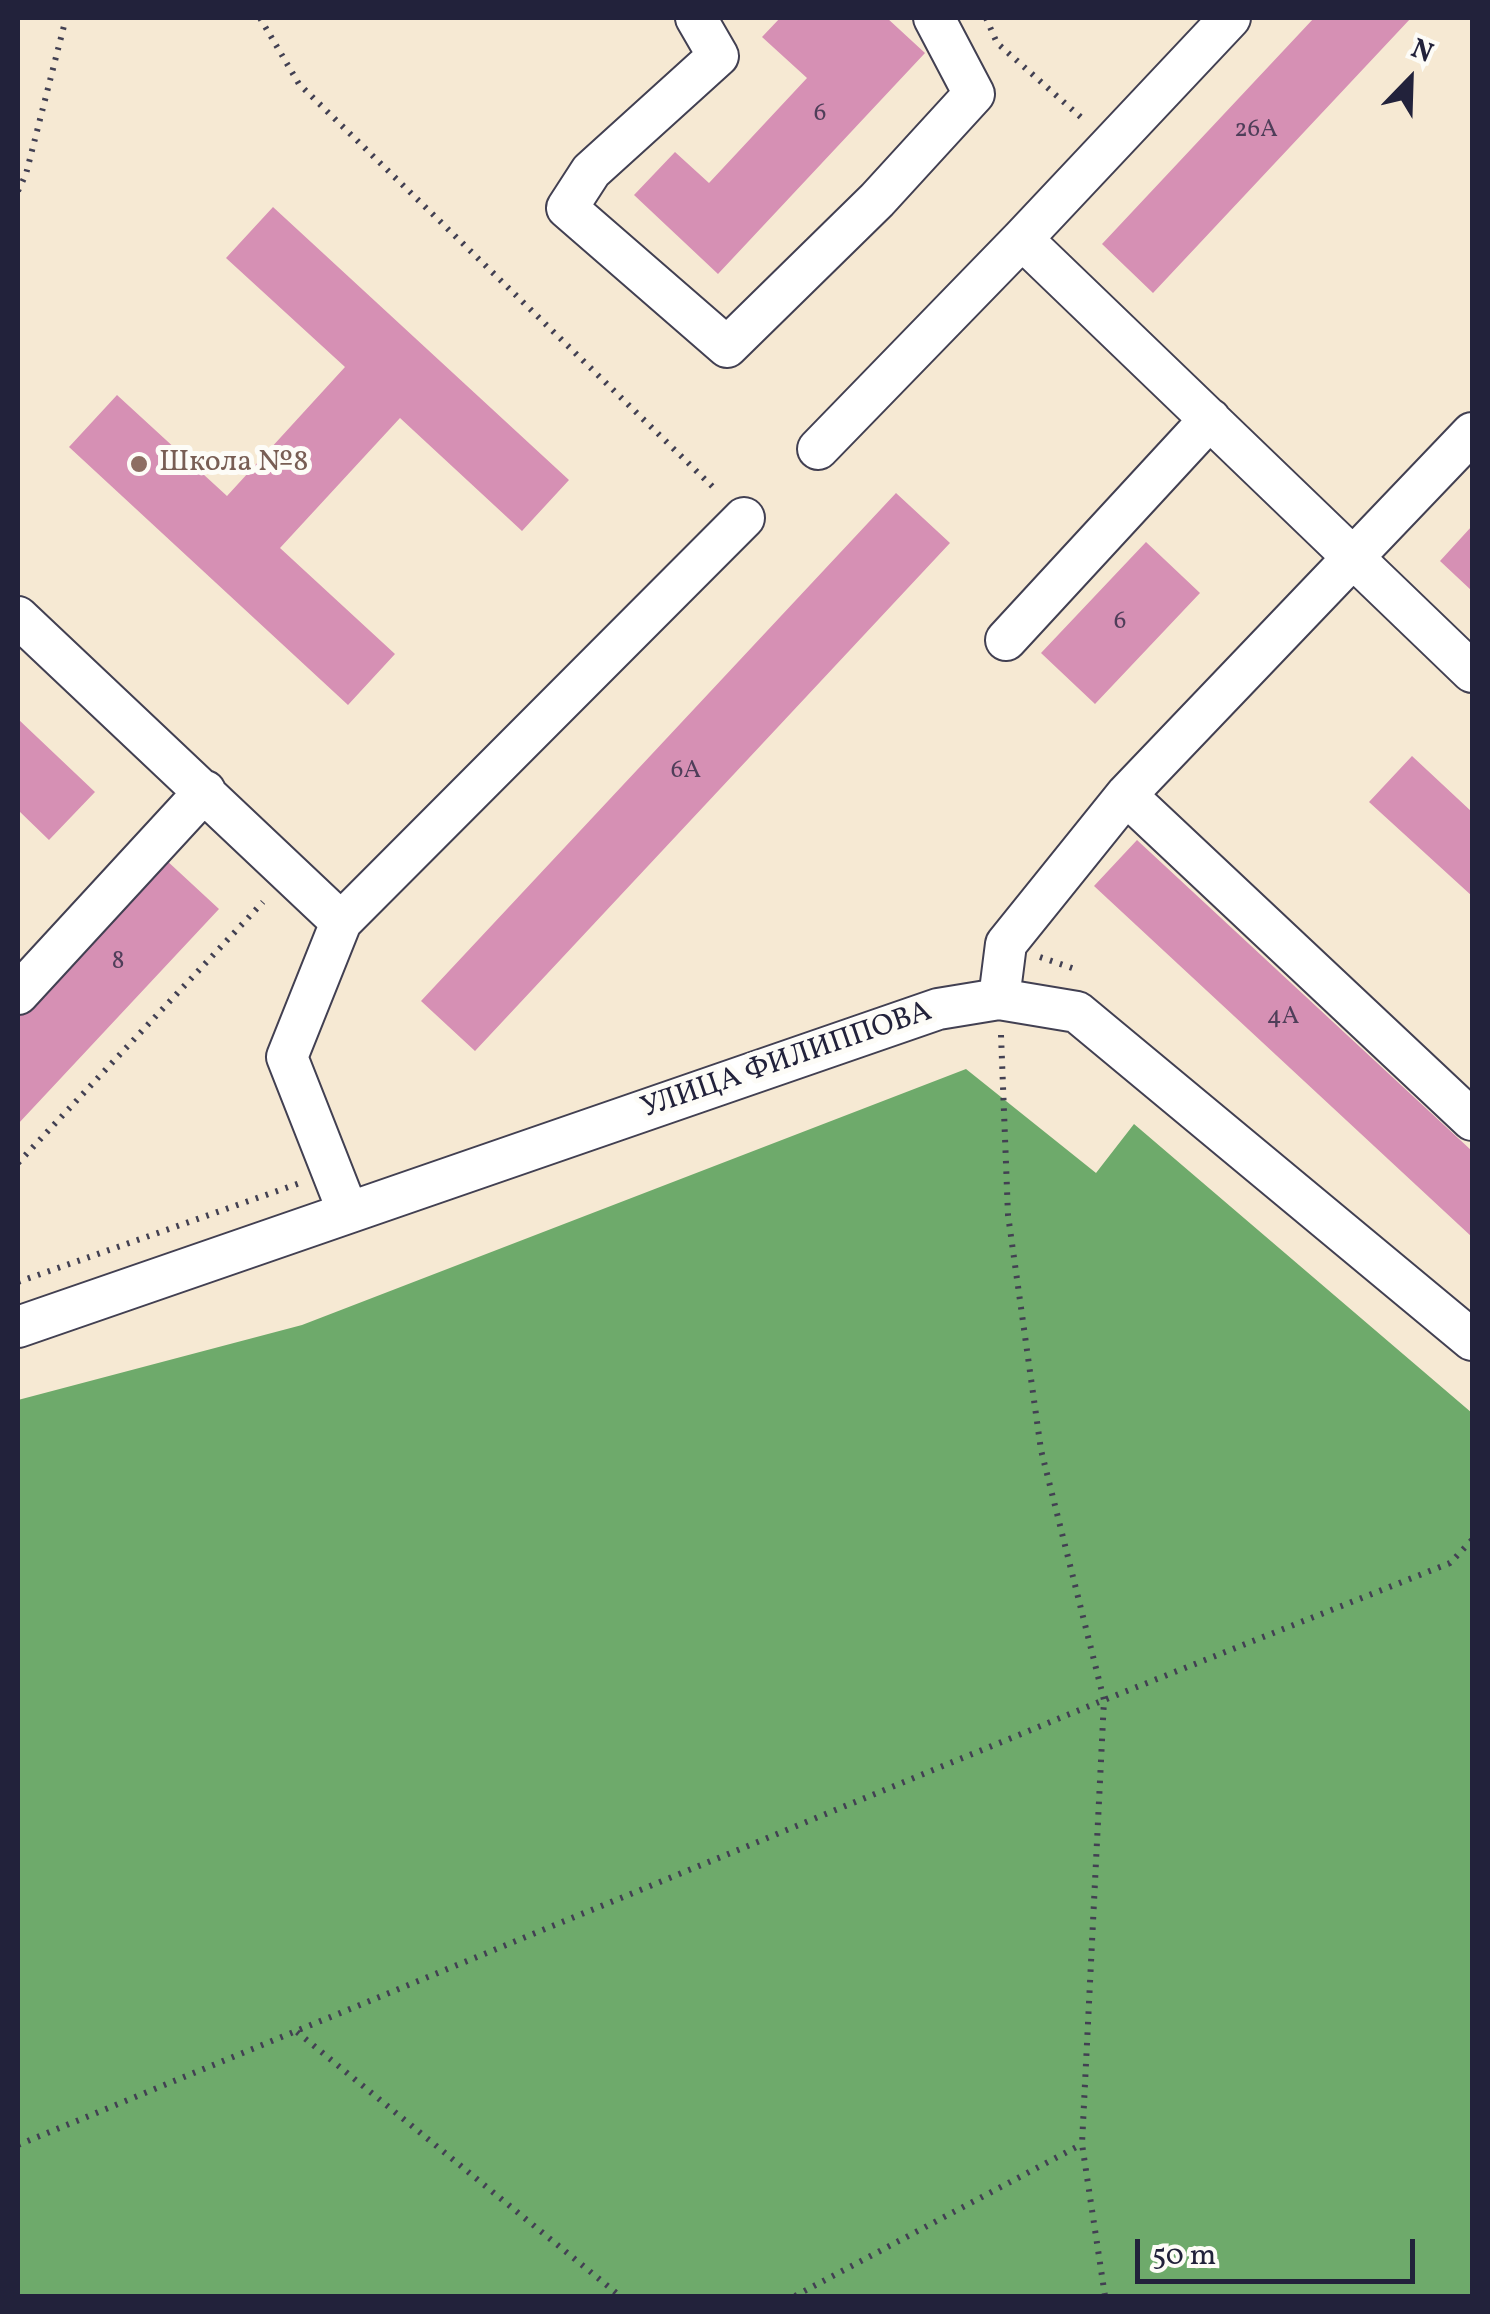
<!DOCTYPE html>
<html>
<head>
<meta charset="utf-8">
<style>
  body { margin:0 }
  #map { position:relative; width:1490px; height:2314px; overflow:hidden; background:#f6e9d3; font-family:Vollkorn,serif }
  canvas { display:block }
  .frame { position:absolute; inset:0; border:20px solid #22223b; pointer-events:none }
  .north { position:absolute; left:1360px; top:30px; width:100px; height:100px; -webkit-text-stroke:8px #fdfcf7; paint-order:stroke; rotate:23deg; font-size:28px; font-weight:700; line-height:40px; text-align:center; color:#22223b }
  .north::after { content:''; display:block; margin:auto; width:35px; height:45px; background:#22223b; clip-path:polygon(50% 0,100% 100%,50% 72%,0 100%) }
  .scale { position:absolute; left:1135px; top:2239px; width:280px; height:45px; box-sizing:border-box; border:5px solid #22223b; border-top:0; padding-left:12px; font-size:30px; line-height:35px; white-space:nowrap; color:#22223b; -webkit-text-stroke:8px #fdfcf7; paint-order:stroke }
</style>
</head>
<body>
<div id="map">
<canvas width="1490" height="2314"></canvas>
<div class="frame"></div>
<div class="north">N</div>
<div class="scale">50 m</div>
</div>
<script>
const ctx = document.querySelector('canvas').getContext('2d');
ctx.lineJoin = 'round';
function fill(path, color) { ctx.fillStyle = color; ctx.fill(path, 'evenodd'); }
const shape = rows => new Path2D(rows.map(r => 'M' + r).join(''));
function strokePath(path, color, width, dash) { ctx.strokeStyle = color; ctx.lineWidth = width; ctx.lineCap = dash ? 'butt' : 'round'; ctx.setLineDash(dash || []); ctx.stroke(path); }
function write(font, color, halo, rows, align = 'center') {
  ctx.font = font + ' Vollkorn,serif'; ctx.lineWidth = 10; ctx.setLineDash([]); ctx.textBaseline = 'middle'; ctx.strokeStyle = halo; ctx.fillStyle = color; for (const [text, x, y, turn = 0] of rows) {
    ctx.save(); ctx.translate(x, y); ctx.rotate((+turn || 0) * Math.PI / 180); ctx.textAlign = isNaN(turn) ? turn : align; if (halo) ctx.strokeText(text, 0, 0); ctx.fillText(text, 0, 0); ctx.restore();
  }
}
fill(shape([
  [966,1069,1096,1173,1134,1124,1472,1413,1472,2296,18,2296,18,1400,302,1325]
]), '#6eaa6b');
fill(shape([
  [780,18,887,18,925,53,718,274,634,195,675,152,709,183,807,78,762,37],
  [1314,18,1411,18,1153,293,1102,244],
  [273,207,569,480,522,531,400,418,280,548,395,654,348,705,69,447,117,395,227,496,345,367,226,258],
  [896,493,950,543,475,1051,421,1001],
  [1472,526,1472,591,1440,561],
  [1146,542,1200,593,1095,704,1041,653],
  [18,719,95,792,49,840,18,810],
  [1412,756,1472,812,1472,896,1369,802],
  [1137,840,1472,1151,1472,1237,1094,886],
  [165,859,219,909,18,1124,18,1017]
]), '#d690b4');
const minor = shape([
  [696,18,718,56,591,171,567,208,727,347,877,200,974,94,934,18],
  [1022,239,1230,18],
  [818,449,1022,239,1472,672],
  [18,617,341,922,287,1057,348,1212],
  [1006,640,1210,419],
  [1126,795,1472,1120],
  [341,922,744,518],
  [18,994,205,791],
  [999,999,1006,944,1126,795,1472,433],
  [18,1327,938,1009,999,999,1077,1012,1472,1340]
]);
strokePath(minor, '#424052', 44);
strokePath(shape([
  [260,18,299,84,718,492],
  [986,18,997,43,1084,120],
  [18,191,26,174,66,18],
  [1040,957,1075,969],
  [1001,1035,1008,1215,1041,1450,1104,1700,1082,2144,1105,2296],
  [18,1163,263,902],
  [18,1282,300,1183],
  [297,2032,620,2296],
  [18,2145,1104,1700,1450,1563,1472,1540],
  [795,2296,1082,2144]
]), '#424052', 6, [2.5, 8]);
strokePath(minor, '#fff', 40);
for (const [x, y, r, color] of [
  [139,464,10,"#8d6e63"]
]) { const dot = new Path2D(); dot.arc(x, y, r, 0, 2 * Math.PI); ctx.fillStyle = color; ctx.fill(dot); strokePath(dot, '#fdfcf7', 4); }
write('25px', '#4f3e59', null, [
  ["6",820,115],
  ["26А",1256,131],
  ["6",1120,623],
  ["6А",686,772],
  ["8",118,963],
  ["4А",1283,1018]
]);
write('30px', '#785e54', '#fdfcf7', [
  ["Школа №8",159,464]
], 'left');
write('30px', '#22223b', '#fdfcf7', [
  ["УЛИЦА ФИЛИППОВА",787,1062,-19]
]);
</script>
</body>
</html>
